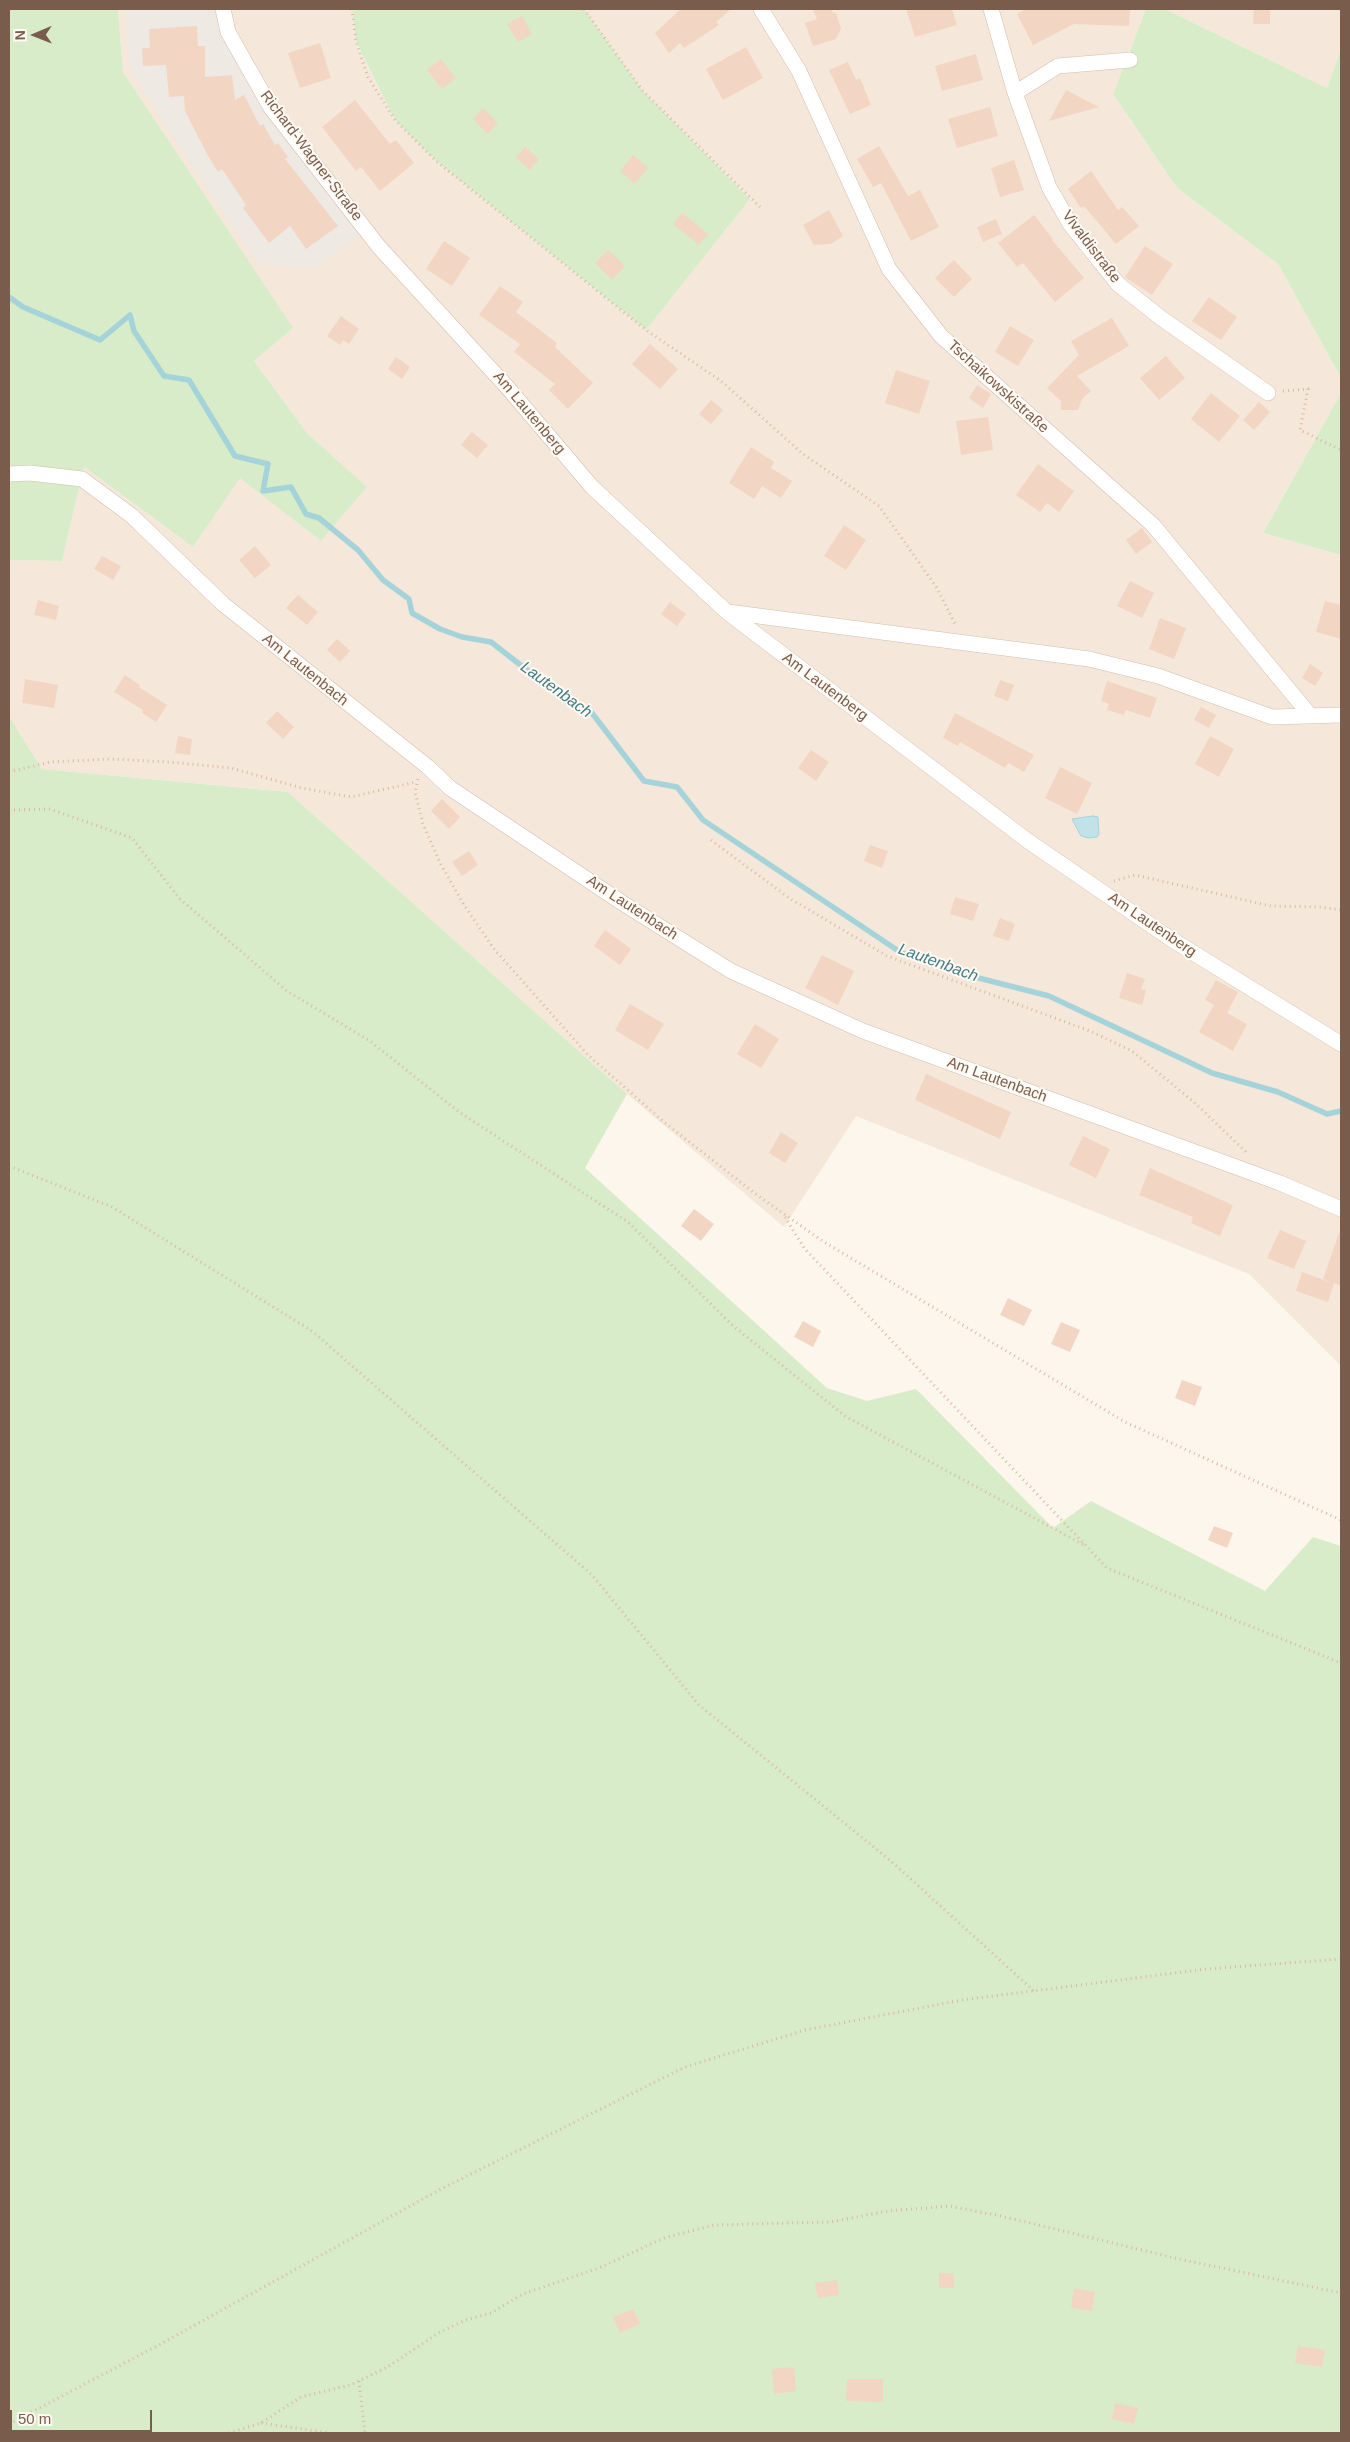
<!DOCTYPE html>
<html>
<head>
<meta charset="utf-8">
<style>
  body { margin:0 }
  #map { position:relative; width:1350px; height:2442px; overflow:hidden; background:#fdf6ec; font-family:Arial,sans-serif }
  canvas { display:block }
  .frame { position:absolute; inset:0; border:10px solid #7a5c4d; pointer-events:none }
  .north { position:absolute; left:10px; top:10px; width:50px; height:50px; -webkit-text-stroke:4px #fffaf3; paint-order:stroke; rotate:269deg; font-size:14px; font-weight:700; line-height:20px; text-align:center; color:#7a5c4d }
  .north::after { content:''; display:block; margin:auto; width:18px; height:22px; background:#7a5c4d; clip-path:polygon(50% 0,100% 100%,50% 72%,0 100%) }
  .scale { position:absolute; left:10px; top:2410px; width:142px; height:22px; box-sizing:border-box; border:2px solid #7a5c4d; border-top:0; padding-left:6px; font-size:15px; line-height:18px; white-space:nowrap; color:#7a5c4d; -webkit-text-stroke:4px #fffaf3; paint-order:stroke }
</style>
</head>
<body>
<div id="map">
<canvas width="1350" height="2442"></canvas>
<div class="frame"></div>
<div class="north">N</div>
<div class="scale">50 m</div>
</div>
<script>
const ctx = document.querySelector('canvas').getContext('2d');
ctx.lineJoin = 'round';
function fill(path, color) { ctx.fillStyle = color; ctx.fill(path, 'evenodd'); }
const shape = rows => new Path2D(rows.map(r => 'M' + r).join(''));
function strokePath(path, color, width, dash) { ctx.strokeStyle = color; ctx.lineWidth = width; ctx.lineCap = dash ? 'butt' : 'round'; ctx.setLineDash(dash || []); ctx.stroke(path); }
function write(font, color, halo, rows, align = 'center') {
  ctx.font = font + ' Arial,sans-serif'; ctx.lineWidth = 4; ctx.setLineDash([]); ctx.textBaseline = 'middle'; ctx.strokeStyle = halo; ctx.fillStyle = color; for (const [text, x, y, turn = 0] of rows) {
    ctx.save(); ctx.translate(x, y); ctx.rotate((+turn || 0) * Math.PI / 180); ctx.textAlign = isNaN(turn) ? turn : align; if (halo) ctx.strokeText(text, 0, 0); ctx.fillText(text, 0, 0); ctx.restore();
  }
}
fill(shape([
  [118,9,352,9,356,43,395,120,436,161,646,330,750,199,642,90,584,9,1146,9,1113,94,1177,188,1278,264,1341,378,1341,393,1263,533,1341,555,1341,1366,1249,1274,856,1116,784,1227,627,1094,288,792,42,769,9,716,9,560,62,561,84,467,193,547,240,477,321,541,367,487,307,433,254,361,292,328,123,72],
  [1165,9,1341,9,1341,49,1327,88]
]), '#f5e8da');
fill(shape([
  [125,9,217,9,222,35,360,233,316,268,257,263,130,70]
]), '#efe9e4');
fill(shape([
  [9,9,118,9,123,72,293,328,254,361,307,433,367,487,321,541,240,478,193,547,84,467,62,561,9,560],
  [352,9,584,9,642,90,750,199,646,330,436,161,395,120,356,42],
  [1146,9,1165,9,1327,88,1341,49,1341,378,1278,264,1177,188,1113,94],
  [1341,393,1341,555,1263,533],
  [9,716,42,769,288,792,627,1094,585,1168,827,1388,867,1401,916,1389,1053,1528,1091,1501,1265,1591,1313,1537,1341,1546,1341,2433,9,2433]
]), '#d8ecc9');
const water = shape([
  [1093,816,1098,817,1099,834,1097,837,1089,838,1081,836,1072,819,1093,816]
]);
fill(water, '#bfe3e8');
strokePath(water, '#a5d3da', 1);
strokePath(shape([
  [9,297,23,307,100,340,130,315,134,331,164,376,189,380,235,456,268,464,263,491,291,487,306,514,319,518,358,550,383,580,409,599,412,613,440,629,462,637,491,642,568,702,592,713,644,781,677,787,703,820,900,952,963,974,1049,996,1212,1073,1278,1092,1327,1114,1341,1111]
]), '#a5d3da', 5.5);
fill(shape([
  [681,9,731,9,716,22,719,25,684,48,680,43,669,53,655,33],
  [813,9,831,9,833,13,836,13,841,28,836,39,813,46,805,23,817,19],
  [906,9,952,9,957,25,915,37],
  [1026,9,1130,9,1129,26,1074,24,1033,45,1017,14],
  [1254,9,1270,9,1270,24,1253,24],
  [522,16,532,34,518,42,507,24],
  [197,26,198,46,205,46,205,77,232,75,235,100,244,95,260,126,263,124,275,145,278,143,288,157,285,159,338,226,306,249,290,226,269,243,243,208,246,205,222,169,218,172,208,156,185,111,184,96,169,97,166,65,143,66,142,48,150,48,149,29],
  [320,43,331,78,300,88,288,53],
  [746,47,763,78,723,100,706,69],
  [976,54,983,80,942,91,935,66],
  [441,59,456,78,442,89,427,70],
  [848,62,856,80,860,78,871,105,850,114,829,70],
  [1066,90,1099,107,1049,121],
  [355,100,390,144,396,140,414,163,380,191,361,167,356,171,322,127],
  [990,107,998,136,957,148,948,119],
  [483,108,498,123,488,134,473,119],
  [879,146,908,196,920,190,939,227,911,241,881,183,873,187,857,159],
  [525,147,539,159,530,170,516,158],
  [633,155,648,168,635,184,620,171],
  [1014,160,1024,190,1000,197,991,168],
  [1091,171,1118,210,1122,207,1139,226,1116,244,1084,206,1081,208,1068,189],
  [829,210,843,236,831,244,814,245,803,225],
  [682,213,708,234,699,245,673,224],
  [1034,215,1053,239,1052,240,1084,278,1055,302,1023,263,1017,267,998,243],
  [996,219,1002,234,983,242,977,227],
  [444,241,470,258,452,286,426,269],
  [1145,246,1173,264,1152,295,1125,277],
  [608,250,625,266,612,280,595,263],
  [954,260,972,279,954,297,935,278],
  [500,286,523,302,516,312,557,343,555,347,593,383,568,409,549,390,555,384,514,352,520,344,479,315],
  [1209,297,1237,317,1221,340,1192,321],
  [341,316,359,329,349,344,343,340,340,345,327,336],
  [1112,318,1129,346,1077,376,1091,391,1082,399,1078,410,1061,410,1061,401,1047,388,1079,355,1071,341],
  [1010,326,1034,340,1018,366,995,352],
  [650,344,678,369,660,389,632,364],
  [1166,356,1185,378,1159,400,1140,378],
  [396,357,410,367,402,379,388,369],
  [896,370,930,381,919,414,885,403],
  [977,385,991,394,983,408,969,398],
  [1211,393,1240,416,1219,442,1191,419],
  [711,400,723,410,711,424,699,414],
  [1259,402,1270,412,1254,430,1243,420],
  [988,417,993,450,961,455,956,421],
  [472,432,488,445,477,458,461,445],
  [751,447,774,462,771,468,792,481,781,498,762,486,754,499,729,483],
  [1038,464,1074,491,1059,512,1047,503,1040,512,1016,495],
  [844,525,866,540,846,570,824,556],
  [1142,528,1152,542,1136,554,1126,540],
  [255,546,271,565,255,578,239,560],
  [102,556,121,566,113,580,94,569],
  [1130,581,1154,593,1142,618,1117,606],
  [298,595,318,612,307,625,286,608],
  [38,600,59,606,56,620,34,615],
  [1325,601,1341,605,1341,639,1316,632],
  [670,602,686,614,677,626,661,614],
  [1160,618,1186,628,1174,659,1149,649],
  [337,639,350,651,340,662,327,650],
  [1310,664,1323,673,1315,686,1302,678],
  [125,675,140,685,139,687,167,705,156,722,142,713,143,710,114,692],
  [25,679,58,685,54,708,22,703],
  [1000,680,1014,685,1008,701,994,696],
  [1107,681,1157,698,1150,718,1126,710,1124,715,1107,710,1109,704,1101,701],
  [1201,707,1216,715,1209,728,1194,720],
  [277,711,294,727,283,739,266,723],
  [955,713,1034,755,1024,772,1008,763,1005,768,960,742,958,746,943,738],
  [178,736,192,739,190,755,175,753],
  [1210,736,1234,749,1219,777,1195,764],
  [811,750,829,762,816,781,798,768],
  [1060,767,1092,783,1077,814,1045,798],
  [442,799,460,817,449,829,431,811],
  [870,845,888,851,882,868,864,861],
  [469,851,478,865,462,876,452,862],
  [955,897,979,904,973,921,950,914],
  [1000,918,1015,924,1009,941,993,936],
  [605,930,631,949,620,965,594,946],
  [822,955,854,971,838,1005,805,988],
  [1127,973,1145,979,1141,989,1146,990,1142,1005,1119,998],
  [1216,980,1238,992,1227,1013,1247,1024,1233,1051,1199,1032,1214,1005,1205,1000],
  [630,1004,664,1024,648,1050,615,1030],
  [755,1024,779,1039,761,1068,737,1054],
  [926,1074,1011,1112,1000,1139,915,1100],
  [781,1132,798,1143,785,1163,769,1153],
  [1083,1136,1110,1149,1096,1178,1069,1165],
  [1150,1168,1233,1205,1220,1236,1191,1223,1193,1217,1139,1195],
  [694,1209,714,1224,701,1241,681,1226],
  [1280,1230,1306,1241,1294,1269,1267,1258],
  [1339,1233,1341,1234,1341,1286,1334,1283,1328,1302,1296,1291,1302,1272,1332,1283,1323,1279],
  [1008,1298,1032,1310,1024,1326,1000,1315],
  [803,1321,821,1331,813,1347,794,1337],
  [1061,1322,1080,1330,1070,1352,1051,1344],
  [1182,1380,1202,1387,1195,1406,1175,1398],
  [1214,1526,1233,1533,1227,1548,1208,1540],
  [939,2273,953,2273,954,2288,939,2288],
  [837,2280,839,2295,818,2298,815,2283],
  [1074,2288,1095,2292,1092,2311,1071,2308],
  [633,2309,640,2324,620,2333,613,2317],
  [1298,2346,1325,2350,1322,2367,1295,2363],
  [794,2367,796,2391,774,2394,772,2369],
  [847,2379,883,2379,883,2402,846,2401],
  [1115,2403,1138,2408,1134,2424,1112,2419]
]), '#f3d5c3');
const street = shape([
  [223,9,228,32,271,108,379,247,508,388,592,487,727,612,1028,841,1171,939,1341,1044],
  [761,9,799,71,889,269,941,336,1153,525,1309,714],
  [991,9,1015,93,1049,187,1070,224,1118,284,1161,318,1268,393],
  [1015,93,1058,66,1130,60],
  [9,474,30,473,82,479,132,516,223,604,428,767,450,788,624,904,731,971,863,1031,1280,1183,1341,1209],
  [728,612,1089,659,1158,676,1272,717,1341,715]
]);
strokePath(street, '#d1beb0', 16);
strokePath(shape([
  [352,9,356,42,368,77,395,120,436,161,646,330,721,381,803,454,879,506,937,588,956,626],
  [584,9,642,90,760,207],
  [1283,391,1308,389,1300,430,1341,450],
  [9,772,50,762,111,759,169,762,231,768,302,788,351,797,416,782],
  [418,779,415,792,423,824,440,863,464,905,494,949,588,1055,664,1122,757,1195,824,1242,1125,1422,1341,1520],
  [9,810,50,809,132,838,180,899,287,991,370,1041,459,1112,628,1222,732,1325,845,1416,1086,1546],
  [711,840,789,898,887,956,1090,1031,1132,1051,1195,1103,1246,1152],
  [1114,881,1135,875,1271,906,1321,907,1341,910],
  [9,1166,112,1207,312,1331,592,1575,699,1705,891,1861,1034,1991],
  [785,1217,804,1248,1107,1568,1341,1663],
  [359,2381,365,2433],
  [261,2423,330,2433],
  [9,2424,157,2346,439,2190,685,2067,805,2030,962,2000,1206,1969,1341,1959],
  [229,2433,261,2423,301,2397,350,2385,386,2368,440,2332,466,2320,491,2313,523,2294,599,2268,664,2238,714,2225,831,2222,888,2211,949,2206,1001,2216,1179,2259,1341,2293]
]), '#d9b8a5', 3, [1, 4]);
strokePath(street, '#fff', 15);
write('15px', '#7a5c4d', '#fffaf3', [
  ["Richard-Wagner-Straße",311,156,53],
  ["Vivaldistraße",1091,247,53],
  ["Tschaikowskistraße",998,387,42],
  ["Am Lautenberg",529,413,50],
  ["Am Lautenbach",305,670,39],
  ["Am Lautenberg",825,687,37],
  ["Am Lautenbach",632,908,33],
  ["Am Lautenberg",1152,925,34],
  ["Am Lautenbach",997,1080,20]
]);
write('italic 16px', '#437c86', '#fffaf3', [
  ["Lautenbach",556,690,36],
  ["Lautenbach",938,963,20]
]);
</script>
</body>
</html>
